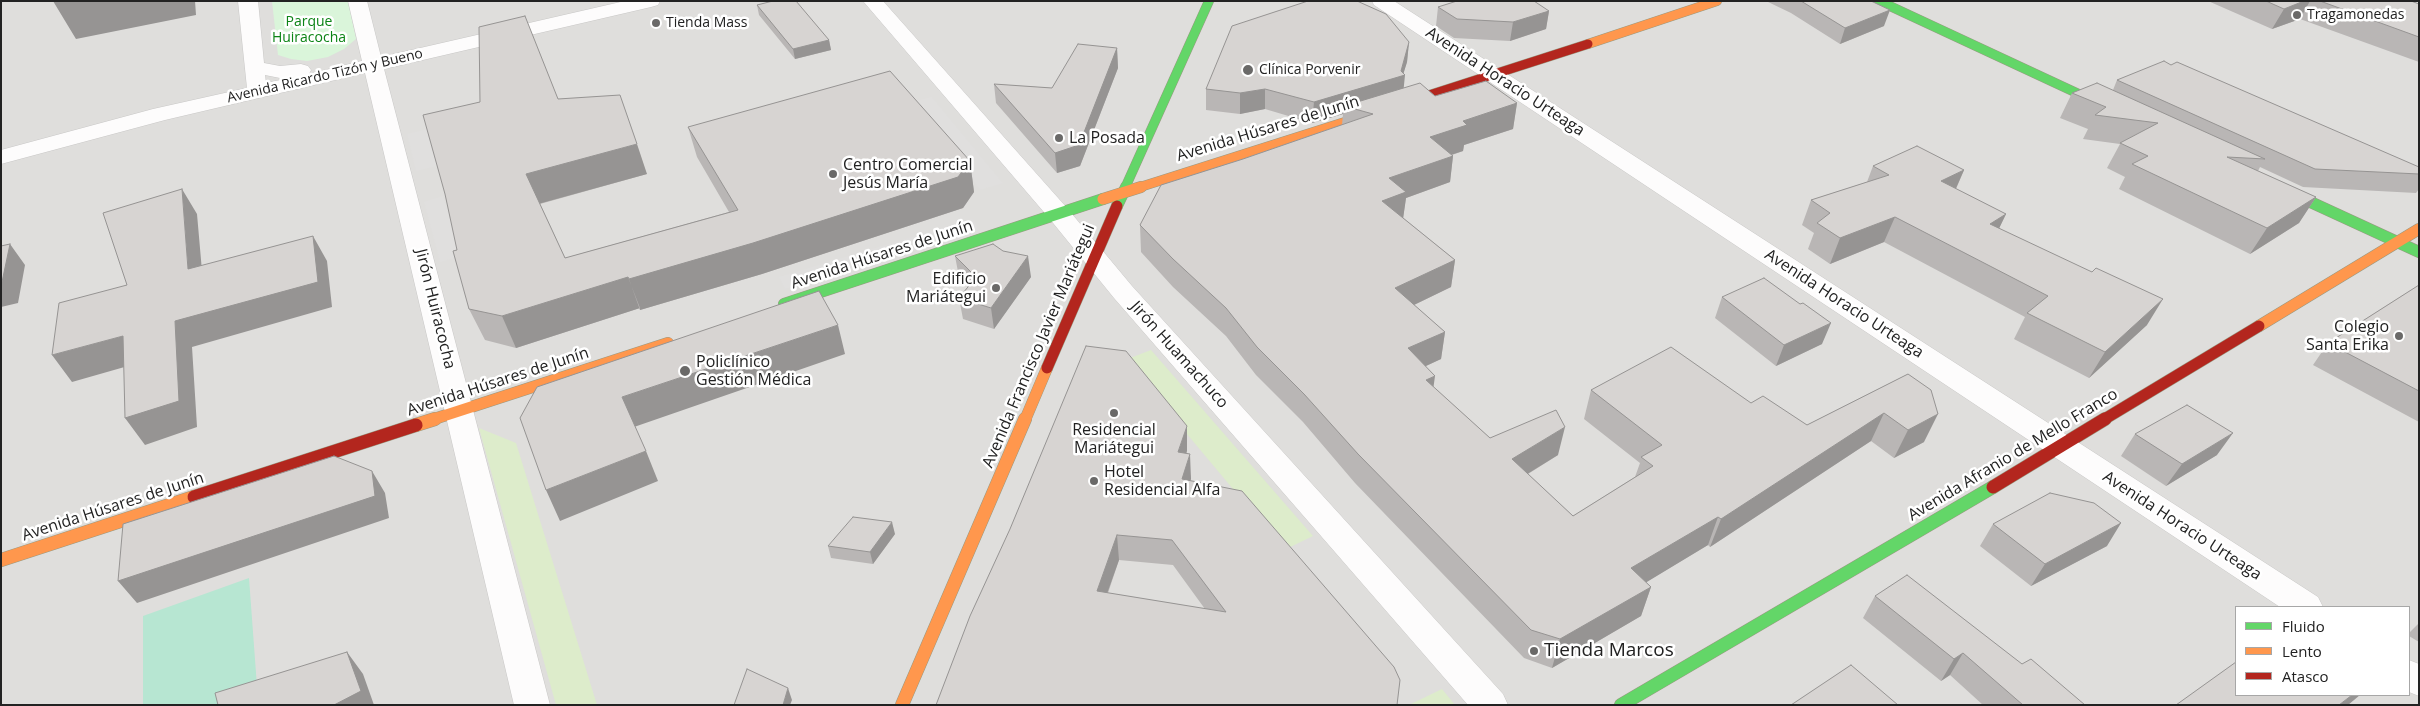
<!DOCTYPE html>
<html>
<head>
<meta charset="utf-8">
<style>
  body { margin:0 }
  #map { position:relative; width:2420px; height:706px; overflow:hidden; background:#f0eeeb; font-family:"Open Sans",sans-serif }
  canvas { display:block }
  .frame { position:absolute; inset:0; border:2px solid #222; pointer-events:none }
  .legend { position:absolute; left:2235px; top:606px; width:175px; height:90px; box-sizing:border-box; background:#fff; border:1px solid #a7a7a7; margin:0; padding:6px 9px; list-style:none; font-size:15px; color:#222 }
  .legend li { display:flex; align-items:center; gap:10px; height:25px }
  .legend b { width:25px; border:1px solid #a7a7a7 }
</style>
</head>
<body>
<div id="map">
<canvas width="2420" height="706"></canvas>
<div class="frame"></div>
<ul class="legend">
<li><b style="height:6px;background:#63d668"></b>Fluido</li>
<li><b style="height:6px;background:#ff974d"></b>Lento</li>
<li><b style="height:6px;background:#b3261e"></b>Atasco</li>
</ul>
</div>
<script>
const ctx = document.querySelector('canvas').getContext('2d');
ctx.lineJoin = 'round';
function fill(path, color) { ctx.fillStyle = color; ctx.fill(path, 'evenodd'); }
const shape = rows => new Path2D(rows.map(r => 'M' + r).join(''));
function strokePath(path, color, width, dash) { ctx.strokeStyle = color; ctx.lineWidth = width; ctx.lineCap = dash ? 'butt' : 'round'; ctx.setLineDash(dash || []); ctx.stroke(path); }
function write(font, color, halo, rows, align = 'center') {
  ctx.font = font + ' "Open Sans",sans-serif'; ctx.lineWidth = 5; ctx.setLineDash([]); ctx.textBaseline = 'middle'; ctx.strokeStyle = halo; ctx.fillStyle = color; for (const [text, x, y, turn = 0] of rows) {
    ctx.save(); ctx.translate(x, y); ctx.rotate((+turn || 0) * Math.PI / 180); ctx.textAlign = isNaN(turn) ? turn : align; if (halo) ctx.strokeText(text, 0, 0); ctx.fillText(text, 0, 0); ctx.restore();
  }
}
fill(shape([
  [1,1,2419,1,2419,705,1,705],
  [2236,607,2409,607,2409,695,2236,695]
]), '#dfdedc');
fill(shape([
  [1151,350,1313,536,1284,550,1125,360],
  [479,428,516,443,597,705,556,705],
  [1442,689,1455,705,1409,705]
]), '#ddeccb');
fill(shape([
  [272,1,348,1,356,39,344,49,328,57,307,61,291,59,278,55]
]), '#daf5da');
fill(shape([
  [249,578,258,700,245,705,143,705,143,616]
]), '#b7e6d2');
fill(shape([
  [932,97,1003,183,980,190,912,102],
  [428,129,437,166,416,171,407,134],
  [443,196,462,256,440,262,424,202],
  [972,219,980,230,785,289,779,277]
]), '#e0dfde');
const street = shape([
  [238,1,258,1,264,63,280,66,301,64,308,66,311,70,309,74,362,61,348,1,367,1,381,57,625,1,660,1,658,5,651,7,384,69,550,705,514,705,365,73,165,120,1,164,1,150,153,109,247,88,238,1],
  [265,75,280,78,295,77,266,83,265,75],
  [863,1,883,1,1067,208,1132,286,1503,694,1508,705,1468,705,1114,298,1049,218,863,1],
  [1372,1,1394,1,2318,597,2323,607,2280,607,1374,5,1372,1],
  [2409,660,2419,664,2419,696,2409,692,2409,660]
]);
const fastFar2 = shape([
  [1879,1,2109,108],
  [1125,188,1209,1]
]);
const fastFar1 = shape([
  [2280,188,2419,252],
  [1117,206,1126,187],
  [784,304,1103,199]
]);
const fast = shape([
  [1621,705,1993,487]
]);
const slowFar2 = shape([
  [1588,44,1717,1],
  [1137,188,1392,107]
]);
const slowFar1 = shape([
  [1103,199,1141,187],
  [2259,326,2419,229],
  [431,420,668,343],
  [1025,420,1047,368]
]);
const slow = shape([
  [416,425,435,419],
  [1,560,194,497],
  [902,705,1025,419]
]);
const jamFar2 = shape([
  [1392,107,1588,44]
]);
const jamFar1 = shape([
  [1047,368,1117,206],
  [2103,420,2259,326]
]);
const jam = shape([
  [1993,487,2105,419],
  [194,497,416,425]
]);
strokePath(street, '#c9c8c7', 1);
strokePath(fastFar2, '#999a82', 10);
strokePath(fastFar1, '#999a82', 12);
strokePath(fast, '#999a82', 14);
strokePath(slowFar2, '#999a82', 10);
strokePath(slowFar1, '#999a82', 12);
strokePath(slow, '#999a82', 14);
strokePath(jamFar2, '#999a82', 10);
strokePath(jamFar1, '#999a82', 12);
strokePath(jam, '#999a82', 14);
fill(street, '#fdfcfc');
strokePath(fastFar2, '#63d668', 9);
strokePath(fastFar1, '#63d668', 11);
strokePath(fast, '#63d668', 13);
strokePath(slowFar2, '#ff974d', 9);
strokePath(slowFar1, '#ff974d', 11);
strokePath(slow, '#ff974d', 13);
strokePath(jamFar2, '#b3261e', 9);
strokePath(jamFar1, '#b3261e', 11);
strokePath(jam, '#b3261e', 13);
fill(shape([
  [1766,1,1871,1,1884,26,1840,44,1791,13],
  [2208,1,2411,1,2419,4,2419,62,2300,19,2272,29],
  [757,5,829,40,831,50,795,59,759,15],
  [1438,7,1549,11,1546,29,1510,41,1454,38,1436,26],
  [1409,42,1407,62,1403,74,1403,88,1435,96,1517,103,1513,129,1464,145,1463,151,1452,155,1453,156,1450,182,1406,198,1403,218,1455,260,1451,287,1414,305,1445,332,1441,359,1426,366,1433,387,1490,438,1558,455,1528,474,1573,516,1635,477,1640,463,1584,419,1591,390,1751,403,1807,425,1908,374,1924,442,1894,458,1871,441,1710,547,1708,545,1646,582,1651,587,1641,616,1552,668,1524,658,1355,483,1303,422,1256,375,1226,336,1173,287,1141,252,1140,225,1243,159,1342,125,1343,114,1312,123,1265,109,1240,114,1206,110,1206,89],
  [1117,48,1118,68,1080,166,1057,173,996,103,994,84,1052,88],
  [2117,80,2419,167,2419,189,2416,193,2303,187,2260,167,2258,171,2316,197,2299,223,2250,254,2119,189,2125,177,2107,168,2120,144,2083,139,2088,129,2060,118,2072,93,2113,90],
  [558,99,647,174,540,204,565,258,729,212,697,157,688,127,970,161,974,192,963,208,762,274,640,310,640,308,516,348,485,340,469,309,457,250],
  [1873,166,1964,170,1956,189,2006,214,1999,228,2147,325,2089,378,2014,339,2025,317,1884,242,1830,264,1808,249,1814,233,1802,225,1811,200,1867,182],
  [955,256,1031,277,994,329,963,319,959,298,968,287,959,277],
  [2419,285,2419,422,2313,365,2328,343],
  [1722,297,1822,344,1776,366,1715,318],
  [2135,434,2217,455,2166,486,2121,456],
  [1187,451,1186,453,1191,479,1190,481,1394,667,936,705],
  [1119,560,1173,565,1205,609,1108,593],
  [1993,524,2107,546,2031,586,1980,546],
  [895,534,873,564,831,558,828,546],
  [1875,596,2022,664,2085,705,1983,705,1950,675,1941,681,1863,618],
  [2419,623,2419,642,2409,636,2409,633]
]), '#b9b6b5');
fill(shape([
  [53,1,195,1,196,15,76,39],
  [2304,1,2310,1,2300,19,2272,29,2284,9],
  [1890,10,1884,26,1840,44,1845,28],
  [1549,11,1546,29,1510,41,1513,22],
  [829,40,831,50,795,59,793,49],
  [1409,42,1407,62,1403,75,1405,75,1403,95,1344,106,1343,114,1312,123,1314,102,1401,71],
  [1117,48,1118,68,1080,166,1057,173,1055,153],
  [1265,89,1265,109,1240,114,1240,93],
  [1517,103,1513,129,1464,145,1463,151,1426,163,1430,137,1463,121],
  [637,144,647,174,538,204,526,174],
  [1453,156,1450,182,1406,198,1403,219,1382,201,1389,178],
  [970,161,974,192,963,208,762,274,640,310,629,279],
  [1964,170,1953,195,1941,181],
  [182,189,197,214,204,294,188,269],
  [2316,197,2299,223,2250,254,2267,228],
  [2006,214,1994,239,1990,224],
  [1895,217,1884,242,1830,264,1840,238],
  [313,236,327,261,332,307,192,347,197,427,145,445,125,418,175,321],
  [10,244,25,265,18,303,1,307,1,282],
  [1028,256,1031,277,994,329,991,308],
  [1455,260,1451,287,1391,316,1395,288],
  [628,277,640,308,516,348,502,316],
  [2163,299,2147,325,2089,378,2105,352],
  [1831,323,1822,344,1776,366,1784,345],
  [838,325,845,354,634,427,622,397],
  [1445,332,1441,359,1404,376,1408,348],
  [123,336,142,362,72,382,52,355],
  [1435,376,1431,405,1426,380],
  [1884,413,1871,441,1710,547,1721,519],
  [1938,414,1924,442,1894,458,1908,430],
  [1187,426,1187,451,1179,477,1178,452],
  [1565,427,1558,455,1506,487,1512,459],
  [2233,433,2217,455,2166,486,2182,464],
  [646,451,658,481,560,521,546,490],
  [1190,454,1191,479,1182,504,1182,479],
  [372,471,385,493,389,518,137,603,118,581],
  [1718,517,1708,545,1622,597,1631,568],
  [892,522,895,534,873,564,870,552],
  [2121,523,2107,546,2031,586,2045,564],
  [1117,535,1119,560,1099,616,1097,591],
  [1651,587,1641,616,1552,668,1560,639],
  [347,652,363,674,374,705,334,705],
  [1963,653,1950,675,1941,681,1954,659],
  [788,688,792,700,790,705,783,705],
  [2352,695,2360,695,2348,705,2339,705]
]), '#969493');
const building = shape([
  [773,1,796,1,829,40,793,49,757,5,773,1],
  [1308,1,1357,1,1386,14,1409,42,1401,71,1405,75,1314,102,1265,89,1240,93,1206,89,1232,26,1308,1],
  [1457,1,1534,1,1549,11,1513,22,1457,19,1438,7,1457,1],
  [1801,1,1871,1,1890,10,1845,28,1801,1],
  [2266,1,2304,1,2284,9,2266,1],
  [2320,1,2411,1,2419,4,2419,37,2320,1],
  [525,16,558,99,620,95,637,144,526,174,565,258,738,210,688,127,890,71,970,161,958,177,753,243,629,279,628,277,502,316,469,309,453,251,457,250,445,194,423,115,480,102,479,27,525,16],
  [1078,44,1117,48,1079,145,1055,153,994,84,1052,88,1078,44],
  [2164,61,2171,65,2177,62,2419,167,2419,174,2315,169,2117,80,2164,61],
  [1486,81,1517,103,1463,121,1467,125,1430,137,1453,156,1389,178,1406,192,1382,201,1455,260,1395,288,1445,332,1408,348,1435,376,1426,380,1490,438,1556,410,1565,427,1512,459,1573,516,1653,466,1641,457,1662,445,1591,390,1671,347,1751,403,1763,396,1807,425,1908,374,1931,390,1938,414,1908,430,1884,413,1721,519,1718,517,1631,568,1651,587,1560,639,1531,630,1358,454,1304,394,1257,347,1226,308,1173,259,1140,225,1161,185,1243,159,1373,114,1344,106,1420,83,1435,96,1486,81],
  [2097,83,2265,159,2227,157,2316,197,2267,228,2132,164,2148,156,2120,143,2158,123,2095,115,2106,107,2072,93,2097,83],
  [1917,146,1964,170,1941,181,2006,214,1990,224,2092,272,2096,268,2163,299,2105,352,2027,313,2048,296,1895,217,1840,238,1817,223,1830,213,1811,200,1889,175,1873,166,1917,146],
  [182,189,188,269,313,236,318,282,175,321,179,401,125,418,123,336,52,355,59,303,127,285,103,213,182,189],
  [10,244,2,282,1,282,1,246,10,244],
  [993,244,1003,251,1028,256,991,308,959,298,976,277,955,256,993,244],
  [1764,278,1800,304,1803,303,1831,323,1784,345,1722,297,1764,278],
  [2419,285,2419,391,2328,343,2419,285],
  [819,291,838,325,622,397,646,451,546,490,520,418,537,387,819,291],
  [1086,346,1126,351,1187,426,1178,452,1190,454,1182,479,1242,491,1394,667,1400,680,1397,705,936,705,970,616,1010,529,1086,346],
  [1117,535,1172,540,1226,612,1097,591,1117,535],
  [2187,405,2233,433,2182,464,2135,434,2187,405],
  [334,456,372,471,375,496,118,581,123,524,334,456],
  [2050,493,2094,503,2121,523,2045,564,1993,524,2050,493],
  [853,517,892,522,870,552,828,546,853,517],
  [1907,575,2022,664,2031,659,2085,705,2023,705,1963,653,1954,659,1875,596,1907,575],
  [347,652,361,691,334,705,218,705,215,693,347,652],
  [2236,662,2236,695,2352,695,2339,705,2176,705,2236,662],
  [1851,665,1898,705,1791,705,1851,665],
  [747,669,788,688,783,705,734,705,747,669]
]);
fill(building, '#d7d4d2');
strokePath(building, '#969493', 1);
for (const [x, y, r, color] of [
  [2297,15,5,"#6a6968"],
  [656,23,5,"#6a6968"],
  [1248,70,6,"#6a6968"],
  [1059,138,5,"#6a6968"],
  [833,174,5,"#6a6968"],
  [996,288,5,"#6a6968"],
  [2399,336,5,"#6a6968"],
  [685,371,6,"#6a6968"],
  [1114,413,5,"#6a6968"],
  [1094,481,5,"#6a6968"],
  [1534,651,5,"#6a6968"]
]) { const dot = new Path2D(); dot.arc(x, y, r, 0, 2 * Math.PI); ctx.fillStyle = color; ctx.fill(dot); strokePath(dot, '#fff', 2); }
write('14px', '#222', '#fff', [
  ["Tragamonedas",2307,15],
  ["Tienda Mass",666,23],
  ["Clínica Porvenir",1259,70]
], 'left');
write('14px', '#0c8416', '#fff', [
  ["Parque",309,22],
  ["Huiracocha",309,38]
]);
write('14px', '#222', '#fff', [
  ["Avenida Ricardo Tizón y Bueno",325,76,-13]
]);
write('16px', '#222', '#fff', [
  ["Avenida Horacio Urteaga",1505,82,33],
  ["Avenida Húsares de Junín",1268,129,-17],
  ["Avenida Húsares de Junín",882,255,-18],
  ["Avenida Horacio Urteaga",1844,304,33],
  ["Jirón Huiracocha",435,309,76],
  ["Avenida Francisco Javier Mariátegui",1039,346,-67],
  ["Jirón Huamachuco",1179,355,48],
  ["Avenida Húsares de Junín",498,382,-18],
  ["Avenida Afranio de Mello Franco",2013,455,-31],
  ["Avenida Húsares de Junín",113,507,-18],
  ["Avenida Horacio Urteaga",2182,526,33]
]);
write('16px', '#222', '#fff', [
  ["La Posada",1069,138],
  ["Centro Comercial",843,165],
  ["Jesús María",843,183],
  ["Edificio",986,279,"right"],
  ["Mariátegui",986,297,"right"],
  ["Colegio",2389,327,"right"],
  ["Santa Erika",2389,345,"right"],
  ["Policlínico",696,362],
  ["Gestión Médica",696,380],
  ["Residencial",1114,430,"center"],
  ["Mariátegui",1114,448,"center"],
  ["Hotel",1104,472],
  ["Residencial Alfa",1104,490]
], 'left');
write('19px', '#222', '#fff', [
  ["Tienda Marcos",1544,651]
], 'left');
</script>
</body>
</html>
